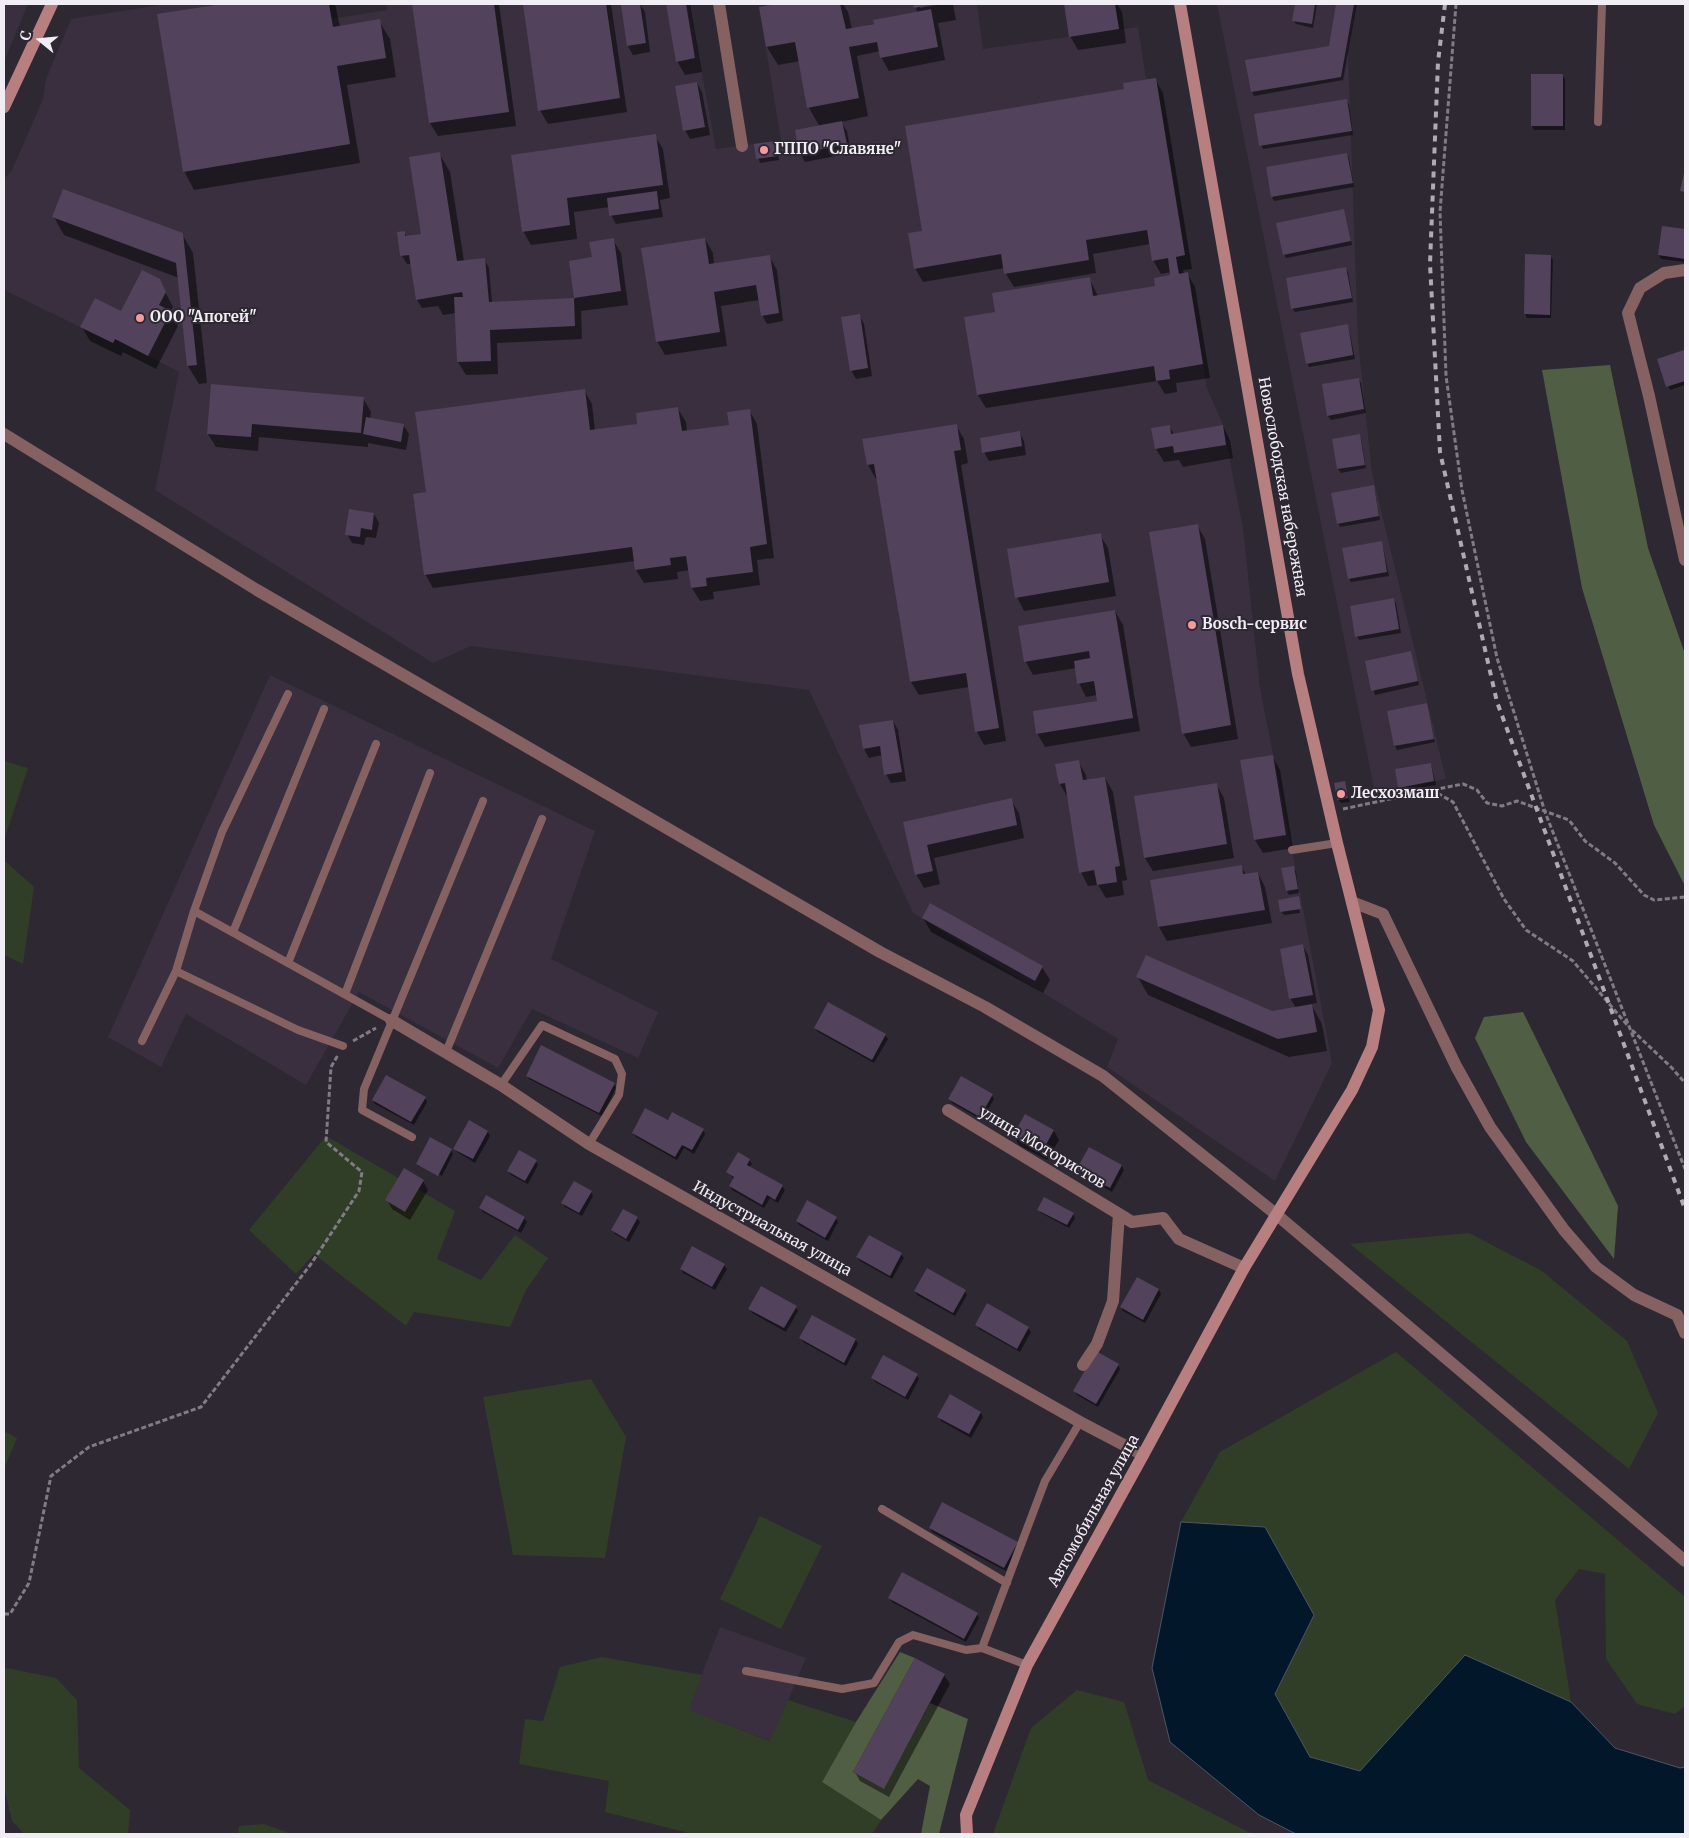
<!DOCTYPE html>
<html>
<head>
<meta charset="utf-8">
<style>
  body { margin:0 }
  #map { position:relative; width:1689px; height:1838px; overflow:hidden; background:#2e2832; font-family:Merriweather,serif }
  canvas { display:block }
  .frame { position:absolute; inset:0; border:5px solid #f1edf4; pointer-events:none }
  .north { position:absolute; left:15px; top:15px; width:50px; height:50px; -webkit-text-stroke:4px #2e2832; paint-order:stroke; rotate:287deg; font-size:14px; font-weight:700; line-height:20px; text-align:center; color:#f1edf4 }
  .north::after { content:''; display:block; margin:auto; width:18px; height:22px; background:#f1edf4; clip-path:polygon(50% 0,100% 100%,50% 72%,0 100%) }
</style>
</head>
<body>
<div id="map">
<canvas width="1689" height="1838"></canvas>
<div class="frame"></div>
<div class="north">С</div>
</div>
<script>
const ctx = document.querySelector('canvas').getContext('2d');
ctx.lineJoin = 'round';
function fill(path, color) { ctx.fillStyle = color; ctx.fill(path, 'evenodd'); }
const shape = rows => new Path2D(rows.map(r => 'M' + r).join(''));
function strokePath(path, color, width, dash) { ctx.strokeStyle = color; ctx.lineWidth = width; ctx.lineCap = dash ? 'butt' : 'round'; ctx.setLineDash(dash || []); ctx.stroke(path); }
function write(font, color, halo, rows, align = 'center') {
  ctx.font = font + ' Merriweather,serif'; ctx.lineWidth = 4; ctx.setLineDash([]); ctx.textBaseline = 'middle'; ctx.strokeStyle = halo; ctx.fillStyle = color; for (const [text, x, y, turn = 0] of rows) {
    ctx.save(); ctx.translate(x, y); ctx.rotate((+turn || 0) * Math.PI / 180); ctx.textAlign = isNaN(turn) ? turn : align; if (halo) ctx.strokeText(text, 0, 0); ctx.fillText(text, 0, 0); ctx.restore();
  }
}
fill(shape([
  [4,4,28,4,4,62],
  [166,4,321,4,324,20,387,10,387,4,689,4,716,149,781,140,759,7,776,4,977,4,983,49,1138,27,1146,79,1156,78,1185,255,1176,257,1179,273,1188,272,1207,388,1223,425,1243,528,1260,688,1292,850,1332,1063,1275,1181,1107,1067,1118,1039,913,913,809,690,471,646,433,663,155,490,179,372,115,339,113,343,4,290,4,179,12,170,43,99,46,79,71,19],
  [1217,4,1356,4,1348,53,1358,340,1372,473,1446,779,1375,793],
  [270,675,595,831,551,959,658,1012,638,1058,532,1009,498,1068,359,992,306,1085,186,1014,161,1067,108,1037],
  [720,1627,806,1658,771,1741,688,1710]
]), '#392f3e');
fill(shape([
  [4,761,28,768,4,840],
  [4,860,34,887,23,964,4,955],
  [326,1136,455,1211,437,1259,481,1280,515,1235,548,1258,526,1290,510,1327,414,1312,406,1326,314,1254,296,1274,249,1230],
  [1469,1233,1542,1271,1627,1341,1658,1413,1629,1469,1350,1244],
  [1396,1352,1685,1597,1685,1706,1675,1714,1637,1704,1606,1659,1605,1574,1579,1569,1555,1600,1571,1702,1465,1656,1360,1771,1310,1757,1275,1694,1314,1615,1265,1527,1181,1522,1220,1452],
  [591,1379,626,1437,605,1558,513,1555,483,1397],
  [4,1431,17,1438,4,1469],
  [760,1516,822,1546,781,1629,720,1599],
  [602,1657,702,1675,689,1710,770,1741,788,1700,856,1722,822,1782,881,1820,872,1834,693,1834,605,1812,609,1781,519,1764,525,1719,543,1721,560,1667],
  [7,1668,56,1678,77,1700,79,1768,130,1810,128,1834,24,1834,12,1821,4,1787,4,1670],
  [1077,1690,1124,1702,1148,1780,1252,1834,993,1834,1031,1728],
  [264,1824,291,1834,238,1834,239,1826]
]), '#313e27');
fill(shape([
  [1610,365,1648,548,1685,654,1685,886,1654,825,1582,588,1542,370],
  [1523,1012,1618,1206,1614,1259,1526,1142,1475,1038,1484,1017],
  [900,1652,915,1658,853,1772,884,1788,930,1703,968,1719,939,1834,921,1834,930,1786,918,1779,881,1820,822,1782,856,1722]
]), '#505f44');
const water = shape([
  [1181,1522,1265,1527,1314,1615,1275,1694,1310,1757,1360,1771,1465,1655,1571,1702,1615,1748,1680,1768,1685,1767,1685,1834,1296,1834,1259,1815,1170,1742,1152,1668,1181,1522]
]);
fill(water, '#03172a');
strokePath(water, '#4a5767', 1);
fill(shape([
  [230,4,335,4,340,27,379,21,390,39,396,77,347,85,360,163,194,190,184,171,158,15],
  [414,4,499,4,516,126,438,136,430,123],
  [524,4,611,4,627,112,548,124,540,110],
  [640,4,645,12,650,52,633,55,628,46,622,6],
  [667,4,690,4,702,72,685,75,677,61],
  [783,4,843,4,848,12,852,29,918,13,914,4,929,4,920,5,920,8,942,4,953,4,956,20,938,23,945,60,889,71,881,57,880,51,857,56,868,116,841,122,847,131,851,153,805,162,800,153,820,127,809,108,800,61,778,65,767,47,760,8],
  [1077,4,1117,4,1122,12,1126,43,1078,50,1070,36,1066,5],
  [1296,4,1317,4,1313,28,1296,24,1293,20],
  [1337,4,1357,4,1343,80,1254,96,1252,92,1247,61,1330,47],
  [1562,75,1565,79,1565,130,1534,130,1532,126],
  [1155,79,1163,93,1192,269,1183,270,1184,274,1187,273,1195,287,1210,378,1176,383,1177,392,1165,394,1157,381,986,408,978,395,997,313,1089,278,1098,296,1157,287,1172,276,1171,272,1161,274,1153,260,1150,244,1093,254,1096,273,1014,287,1006,274,1005,268,923,282,915,268,924,232,1125,90],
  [697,83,702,92,710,135,690,139,685,130],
  [1346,101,1349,104,1353,135,1263,149,1261,145],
  [655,136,663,149,670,198,660,200,663,217,616,224,611,215,610,207,574,212,577,239,531,245,523,231,513,156],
  [775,143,777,147,779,160,760,163,755,145],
  [439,153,450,172,464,261,484,259,489,268,492,303,575,299,570,262,593,258,613,240,621,253,628,305,581,311,582,339,497,343,498,374,466,375,458,362,456,313,443,315,438,306,422,308,417,300,411,264,407,264,402,256,404,232,407,237,422,235],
  [1347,154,1349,158,1354,187,1274,201,1272,197],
  [1344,210,1352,245,1286,258,1284,254],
  [54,217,182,234,193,253,207,383,199,384,188,366,179,278,64,235],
  [1663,227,1685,230,1685,262,1661,259,1659,255],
  [705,239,713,253,714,264,769,256,777,270,783,321,767,324,762,315,759,300,721,306,727,346,665,355,657,341],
  [1550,256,1553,260,1551,318,1527,318,1525,314],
  [1345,268,1348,272,1353,302,1295,312,1292,308],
  [159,280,173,307,170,312,178,326,156,369,123,352,121,356,90,341,82,327,122,312],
  [859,315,864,324,872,376,856,379,851,370],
  [1347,325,1349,329,1355,359,1309,367,1307,363],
  [1684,352,1685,354,1685,385,1670,390,1659,360],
  [1358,379,1361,383,1366,413,1331,420,1328,416,1323,385],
  [584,390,592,404,595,431,639,425,678,409,686,422,687,432,730,426,749,410,757,424,774,558,757,560,760,585,713,592,714,599,700,601,692,588,690,570,677,572,678,579,644,583,636,570,635,561,433,588,425,574,427,493],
  [363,398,371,412,370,419,404,426,409,434,406,450,368,443,368,447,259,437,258,451,216,447,208,434],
  [956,425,964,439,968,463,961,465,1006,741,984,745,977,732,969,687,919,695,911,682,878,478,876,479,868,465,864,440],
  [1169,426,1174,434,1223,426,1230,440,1233,458,1183,467,1179,460,1164,462,1156,449],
  [1019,432,1024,441,1026,455,989,461,984,452],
  [1359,435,1361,439,1366,468,1341,473,1338,469,1333,440],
  [1373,487,1375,491,1380,520,1340,527,1338,523],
  [374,514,379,523,376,538,366,537,364,545,352,543,347,534],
  [1197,525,1205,539,1238,739,1191,747,1183,733],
  [1100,535,1108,548,1116,596,1024,611,1017,597],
  [1381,543,1383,547,1389,576,1351,582,1349,579],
  [1393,599,1396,603,1401,633,1359,640,1357,636],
  [1115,611,1123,625,1140,731,1045,747,1037,733,1098,702,1097,695,1086,697,1079,683,1076,668,1033,675,1026,662,1020,627],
  [1411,652,1419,685,1375,695,1366,662],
  [1426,705,1435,742,1397,750,1395,746,1388,712],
  [893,721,898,730,906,781,891,783,886,774,882,755,869,758,864,749,860,727],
  [1272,756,1280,770,1293,848,1263,853,1255,840],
  [1078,761,1086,775,1087,781,1105,778,1113,792,1127,880,1122,881,1124,895,1106,898,1098,885,1088,886,1081,872,1068,798,1060,784,1057,765],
  [1431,764,1436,785,1402,791,1400,787],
  [1344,783,1350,802,1341,803,1338,799],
  [1216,784,1224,798,1234,858,1153,871,1145,858],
  [1011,800,1019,813,1024,838,934,858,940,884,924,888,916,874,905,823],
  [1241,866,1246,875,1258,873,1265,887,1272,923,1167,941,1159,927,1152,881],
  [1293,867,1296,871,1299,893,1289,895,1287,891],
  [1298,898,1300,913,1284,915,1281,911],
  [923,918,1042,967,1050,980,1043,993,931,932],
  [1303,946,1308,955,1317,1003,1311,1004,1322,1024,1327,1051,1289,1057,1148,995,1138,977,1272,1012,1296,1008,1290,998],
  [815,1028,885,1035,888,1039,874,1063,818,1032],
  [527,1076,614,1084,616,1088,602,1116,529,1079],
  [992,1095,994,1099,982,1120,952,1103,950,1099],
  [425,1098,427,1102,414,1125,375,1104,373,1100],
  [1025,1115,1054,1131,1059,1140,1047,1160,1019,1145,1014,1136],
  [668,1122,703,1130,705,1134,694,1154,684,1148,677,1160,636,1137,633,1133],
  [488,1132,490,1136,475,1163,457,1152,455,1149],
  [1090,1148,1122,1166,1124,1170,1112,1192,1080,1174,1078,1170],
  [451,1150,453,1154,442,1176,419,1164,419,1167,417,1164],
  [749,1160,752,1164,749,1167,782,1186,785,1190,778,1203,770,1198,764,1208,732,1190,730,1186,734,1179,728,1172],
  [536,1161,538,1165,528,1184,511,1175,508,1171],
  [423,1181,428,1190,410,1220,392,1209,387,1200],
  [591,1192,593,1196,582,1216,565,1207,563,1203],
  [486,1197,524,1218,527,1222,521,1233,483,1212,480,1208],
  [1039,1210,1073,1214,1075,1218,1069,1228,1041,1213],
  [624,1211,637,1218,640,1222,629,1242,615,1234,613,1230],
  [836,1218,838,1222,828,1241,799,1225,797,1221],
  [869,1236,901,1254,904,1258,892,1279,860,1261,857,1257],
  [693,1248,724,1265,727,1269,715,1290,683,1273,681,1269],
  [1137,1278,1159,1290,1161,1294,1145,1323,1123,1311,1121,1307],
  [915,1291,965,1291,967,1295,955,1316,917,1295],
  [796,1307,798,1311,786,1332,752,1313,750,1309],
  [813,1316,856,1340,858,1344,846,1366,803,1342,801,1338],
  [977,1325,1028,1328,1031,1332,1020,1352,979,1329],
  [1118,1365,1120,1369,1098,1407,1077,1395,1075,1391],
  [917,1375,919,1379,908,1400,875,1382,872,1378],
  [981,1413,983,1417,971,1438,941,1421,939,1417],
  [930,1528,1017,1543,1019,1547,1006,1571,932,1532],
  [890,1598,977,1614,979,1618,966,1642,892,1602],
  [915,1660,944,1675,950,1684,889,1797,860,1781,855,1772]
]), '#0007');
fill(shape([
  [222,4,329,4,333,27,380,19,386,58,337,66,350,144,183,172,157,14],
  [412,4,494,4,509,112,429,123],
  [523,4,606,4,620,98,538,111],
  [626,4,640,4,646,43,627,46,621,5],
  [666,4,686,4,695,58,676,62],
  [776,4,840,4,846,29,874,24,873,20,931,9,938,47,880,58,877,42,849,47,859,98,807,108,795,42,766,47,759,7],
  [913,4,931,4,931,5,914,8],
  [1064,4,1115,4,1119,29,1069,37],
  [1295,4,1315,4,1312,24,1292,21],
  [1336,4,1354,4,1341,77,1251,92,1245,60,1329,46],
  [1531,74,1563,74,1563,126,1531,126],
  [1156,78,1185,255,1176,257,1179,274,1188,272,1203,364,1169,370,1170,379,1156,381,1154,366,977,395,964,317,995,312,992,293,1090,277,1093,296,1155,286,1154,278,1170,275,1168,258,1152,261,1147,230,1086,240,1089,260,1004,274,1001,254,914,269,908,233,922,231,905,126,1124,89,1123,83],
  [697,82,705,127,683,131,675,86],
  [1347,99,1352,131,1259,146,1254,114],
  [842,121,847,144,799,154,795,130],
  [656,134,663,185,567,198,570,225,522,232,511,155],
  [775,141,778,156,756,159,754,144],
  [440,152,457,261,485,258,489,302,574,298,575,326,490,330,491,361,457,362,454,297,463,297,462,292,416,300,409,255,400,256,397,232,405,231,405,236,421,234,409,157],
  [1347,153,1353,183,1271,197,1266,167],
  [1684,173,1685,173,1685,192,1680,191],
  [63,189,183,233,197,365,187,366,176,263,52,217],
  [657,191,659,209,609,216,607,198],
  [1344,209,1351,241,1283,255,1276,223],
  [1662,226,1685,229,1685,259,1658,255],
  [614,238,621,291,574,298,569,261,592,257,589,242],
  [705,238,709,264,770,255,779,313,761,316,756,285,714,292,720,332,656,342,641,248],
  [1525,254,1551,255,1550,315,1524,314],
  [1346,267,1352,298,1291,309,1286,278],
  [142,270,160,279,166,292,159,305,171,311,148,356,115,339,113,343,80,327,95,298,121,311],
  [860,314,868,368,850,371,841,317],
  [1348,324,1353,355,1306,364,1300,333],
  [1684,350,1685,381,1666,387,1657,359],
  [1359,378,1364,409,1327,416,1322,384],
  [211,384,364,397,361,433,252,424,251,437,207,434],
  [585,389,590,430,637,424,636,413,678,407,682,431,729,425,727,412,750,409,767,544,750,547,753,572,706,578,707,586,691,588,686,556,670,558,671,565,635,570,632,547,424,575,413,494,426,492,415,412],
  [366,417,404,424,401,442,363,434],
  [957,424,961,450,954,451,999,728,975,732,966,673,910,682,874,464,867,465,862,439],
  [1170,425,1171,434,1223,425,1226,445,1174,453,1173,446,1155,449,1151,428],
  [1020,431,1022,446,982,453,980,438],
  [1360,434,1365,465,1337,469,1332,439],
  [1374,485,1379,516,1337,524,1331,493],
  [349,509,374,513,372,530,361,528,360,537,345,535],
  [1198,524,1231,725,1182,734,1149,532],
  [1101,533,1109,582,1015,598,1007,549],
  [1382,541,1387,572,1348,579,1342,548],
  [1394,598,1399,629,1355,637,1350,606],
  [1115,610,1133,718,1036,734,1033,711,1097,701,1094,681,1077,684,1074,661,1090,658,1089,651,1024,662,1018,626],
  [1411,651,1418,681,1371,691,1365,661],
  [1427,703,1434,739,1394,746,1387,711],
  [893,720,902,772,884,775,880,746,863,749,859,725],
  [1273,755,1286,835,1254,840,1240,760],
  [1079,760,1083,780,1105,777,1120,866,1115,867,1117,882,1097,885,1094,870,1079,873,1065,783,1059,784,1055,764],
  [1431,763,1434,781,1398,788,1395,769],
  [1345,781,1348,798,1337,800,1334,783],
  [1217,783,1227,844,1144,858,1134,796],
  [1012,798,1017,825,927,845,933,871,915,875,903,822],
  [1242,865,1243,874,1258,872,1265,910,1158,927,1150,880],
  [1294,866,1298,889,1286,891,1281,868],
  [1299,896,1301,909,1280,912,1278,900],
  [930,903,1043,966,1035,981,922,918],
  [1303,944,1313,995,1289,999,1280,949],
  [1146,955,1272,1011,1312,1004,1317,1032,1278,1039,1136,977],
  [828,1002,886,1034,872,1060,814,1028],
  [541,1045,615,1083,599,1113,526,1076],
  [386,1075,426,1097,411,1122,372,1100],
  [961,1076,993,1094,980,1117,948,1099],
  [645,1108,668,1120,672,1112,704,1129,692,1150,682,1145,675,1157,632,1133],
  [1025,1114,1054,1130,1042,1152,1013,1136],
  [469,1120,488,1131,473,1159,453,1149],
  [430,1137,452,1149,438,1176,416,1164],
  [1089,1147,1122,1165,1110,1188,1076,1170],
  [519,1150,537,1160,525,1181,507,1171],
  [738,1152,750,1159,747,1165,783,1185,775,1200,767,1195,762,1205,729,1186,734,1177,726,1172],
  [404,1168,424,1180,405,1212,385,1200],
  [574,1181,592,1191,579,1213,561,1203],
  [486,1195,525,1217,518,1230,479,1208],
  [1044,1197,1074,1213,1067,1225,1037,1210],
  [807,1200,837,1217,825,1238,796,1221],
  [623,1209,638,1217,626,1239,611,1230],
  [869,1235,902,1253,890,1276,856,1257],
  [692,1246,725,1264,712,1287,680,1269],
  [927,1268,966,1290,953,1313,914,1291],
  [1137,1277,1159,1289,1143,1320,1120,1307],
  [761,1286,797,1306,784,1328,748,1309],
  [987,1303,1029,1327,1017,1349,975,1325],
  [812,1315,856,1339,844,1363,799,1338],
  [1096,1351,1119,1364,1096,1404,1073,1391],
  [883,1355,918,1374,905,1397,871,1378],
  [950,1394,981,1412,969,1434,937,1417],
  [942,1502,1018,1542,1004,1568,929,1528],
  [902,1572,978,1613,964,1639,888,1598],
  [915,1658,945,1674,884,1789,853,1772]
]), '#52425b');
strokePath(shape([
  [1456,4,1440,212,1446,376,1462,490,1497,658,1545,812,1685,1169],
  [1433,790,1463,784,1477,790,1487,803,1502,806,1517,801,1569,820,1585,841,1615,863,1644,895,1654,900,1685,897],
  [1343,809,1432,790,1453,802,1504,899,1526,930,1573,961,1628,1026],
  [1632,1030,1672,1068,1685,1083],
  [353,1041,376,1028],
  [4,1614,10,1614,29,1583,51,1476,89,1447,201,1407,311,1264,359,1191,362,1172,326,1142,331,1067,338,1055]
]), '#817b84', 3, [5, 2.5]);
strokePath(shape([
  [1598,122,1602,4],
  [1292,850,1337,843],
  [194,911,391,1020],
  [233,932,324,709],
  [288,963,376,744],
  [176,971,298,1030,343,1046],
  [345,994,430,773],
  [142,1041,176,971,194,911,222,832,288,694],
  [446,1052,542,819],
  [501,1085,542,1025,615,1059,622,1074,619,1095,589,1144],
  [412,1137,362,1110,364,1089,483,801],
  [882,1509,1007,1583],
  [982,1648,1045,1481,1080,1422],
  [746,1671,842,1689,874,1683,899,1642,913,1635,966,1650,982,1648,1027,1665]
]), '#856161', 8);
strokePath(shape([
  [719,4,742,146],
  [1685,270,1664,273,1640,288,1628,313,1649,396,1685,560],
  [4,434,257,590,880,952,985,1007,1103,1076,1277,1215,1685,1561],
  [1352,902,1383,914,1456,1066,1490,1127,1564,1230,1596,1267,1634,1295,1677,1315,1685,1333],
  [391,1020,501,1085,589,1144,1080,1422,1143,1455],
  [948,1110,1132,1222,1163,1218,1179,1239,1244,1268],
  [1083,1365,1097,1344,1113,1301,1119,1214]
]), '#856161', 12);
strokePath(shape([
  [4,107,52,4],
  [967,1834,966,1815,1027,1665,1143,1455,1244,1268,1352,1090,1372,1047,1379,1010,1337,843,1298,674,1180,4]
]), '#b87f80', 12);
strokePath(shape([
  [1445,4,1438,62,1430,264,1440,452,1497,702,1685,1209]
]), '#afabb3', 4, [6, 6]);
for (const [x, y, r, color] of [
  [764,150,5,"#f59b9d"],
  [140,318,5,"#f59b9d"],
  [1192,625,5,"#f59b9d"],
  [1341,794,5,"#f59b9d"]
]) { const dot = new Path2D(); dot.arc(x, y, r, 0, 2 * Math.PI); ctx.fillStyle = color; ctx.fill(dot); strokePath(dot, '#2e2832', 2); }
write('bold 15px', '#f1edf4', '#2e2832', [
  ["ГППО \"Славяне\"",774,150],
  ["ООО \"Апогей\"",150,318],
  ["Bosch-сервис",1202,625],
  ["Лесхозмаш",1351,794]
], 'left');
write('15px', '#f1edf4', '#2e2832', [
  ["Новослободская набережная",1282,487,80],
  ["улица Мотористов",1042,1148,31],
  ["Индустриальная улица",772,1229,29],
  ["Автомобильная улица",1094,1511,-61]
]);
</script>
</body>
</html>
